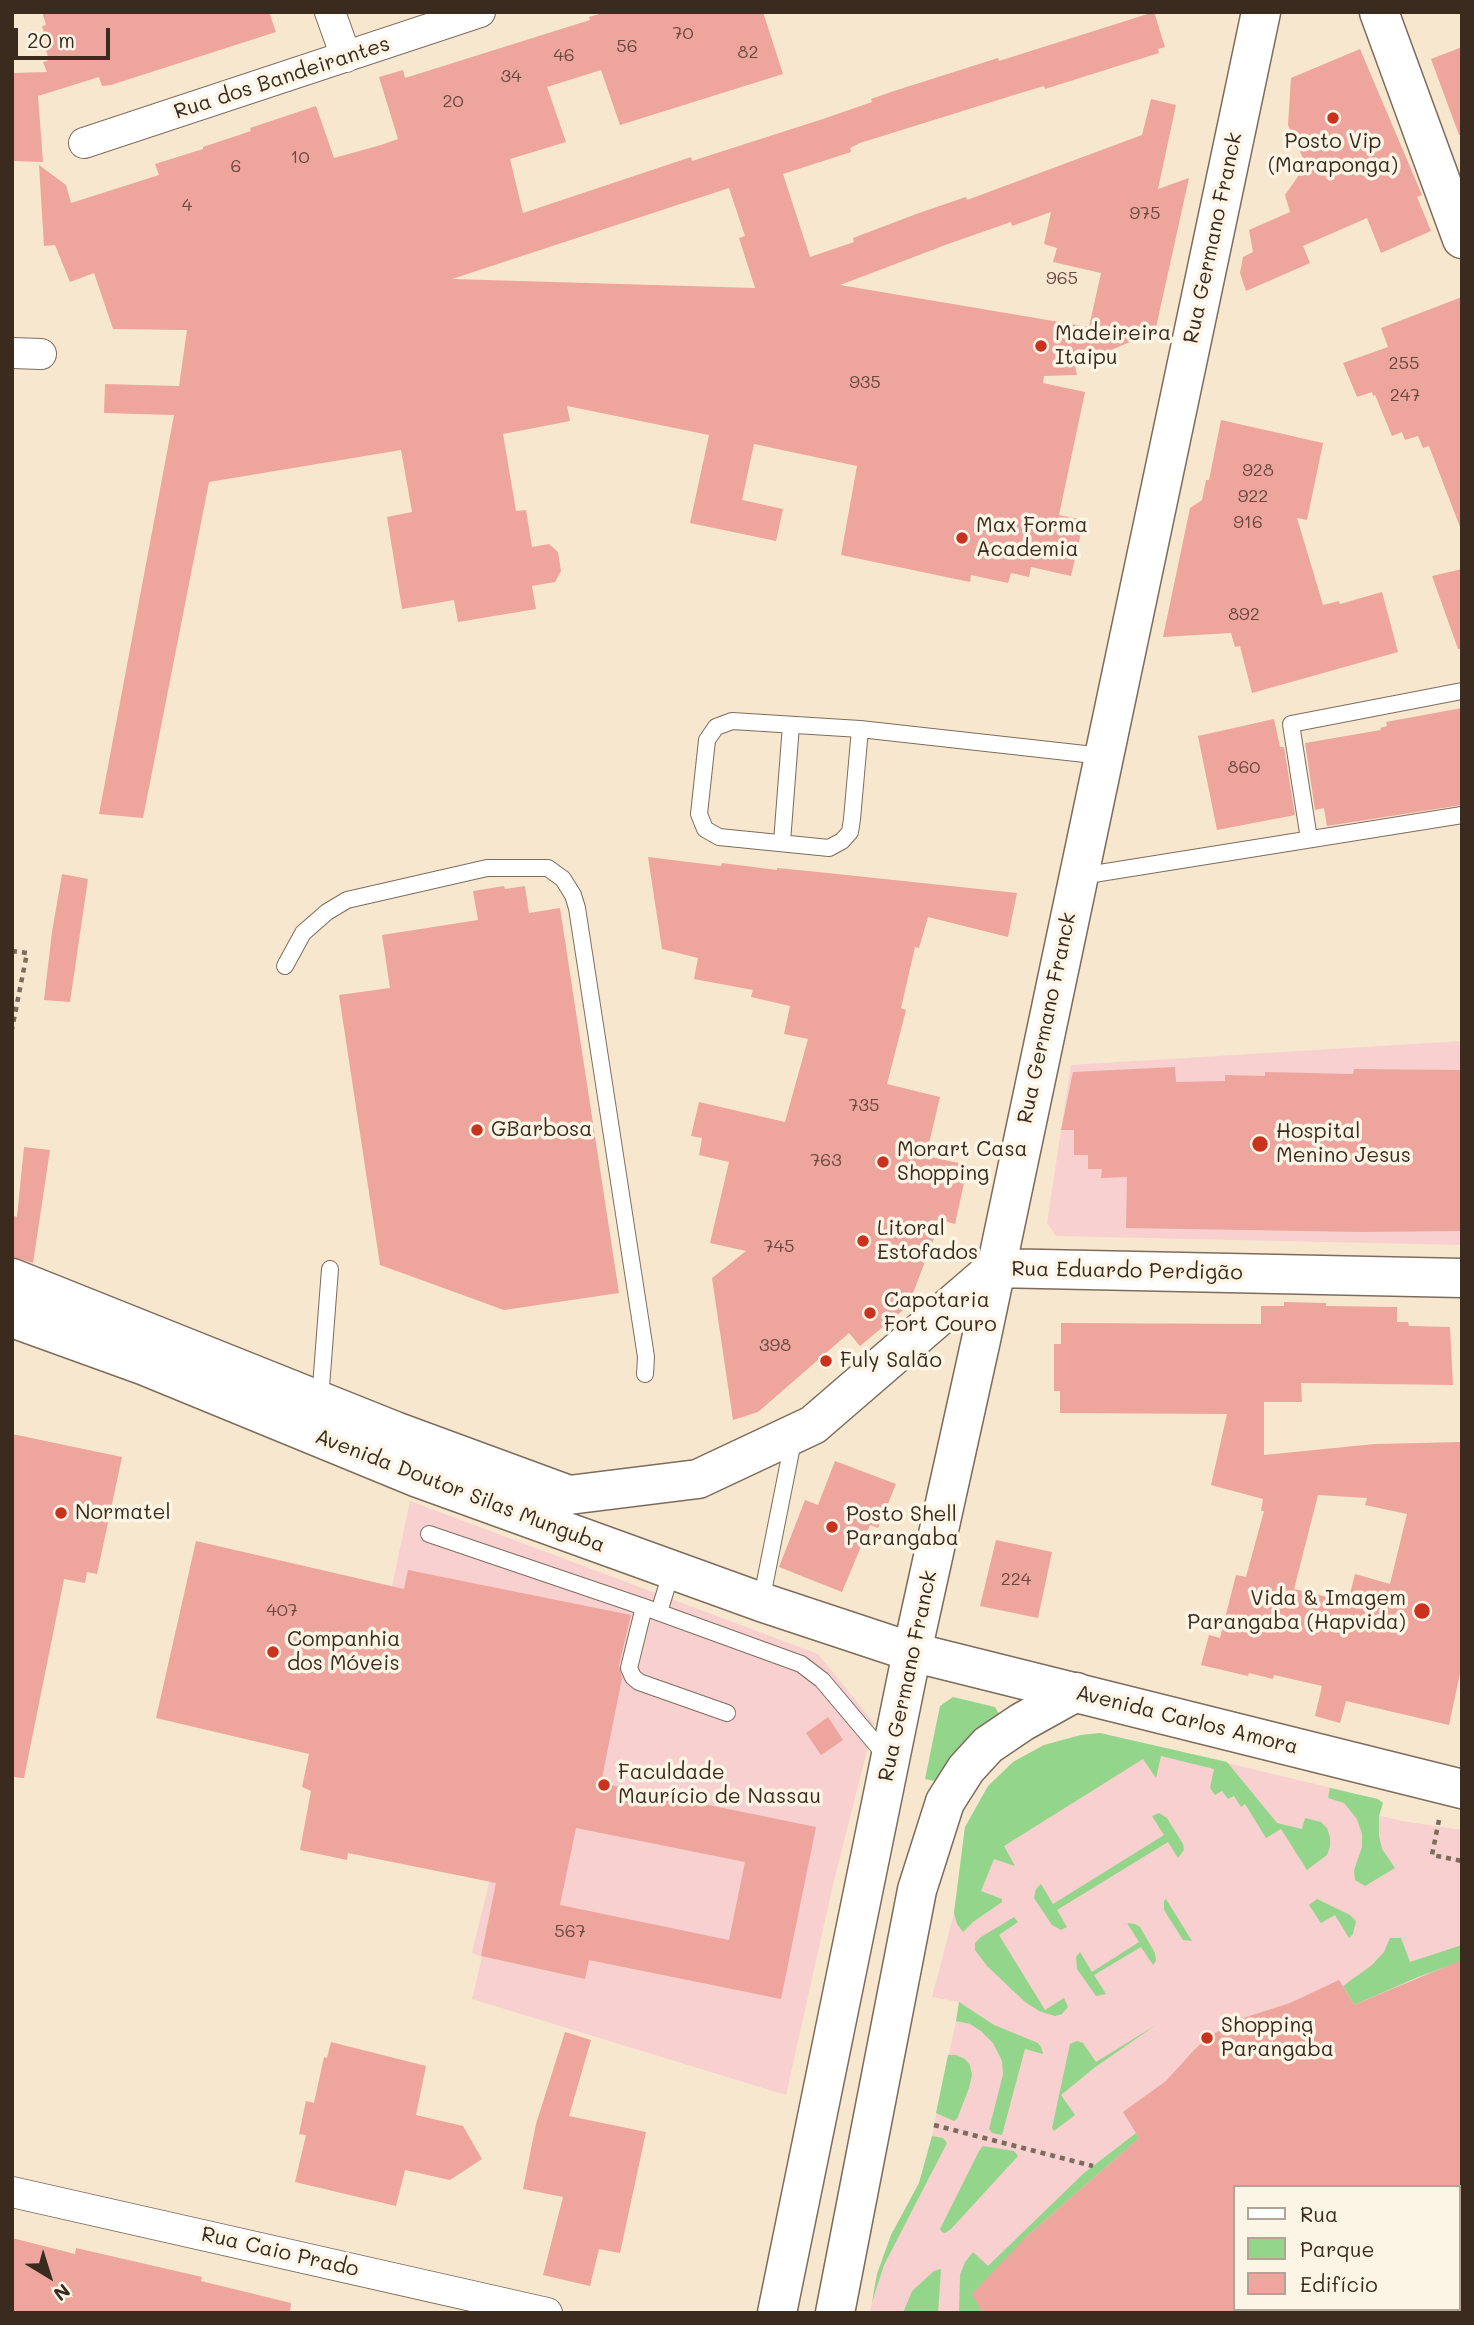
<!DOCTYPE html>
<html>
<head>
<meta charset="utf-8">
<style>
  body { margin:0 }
  #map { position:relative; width:1474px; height:2325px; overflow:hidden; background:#f7e7cf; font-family:Mali,sans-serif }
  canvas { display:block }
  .frame { position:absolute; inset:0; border:14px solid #3b2a1e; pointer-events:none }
  .legend { position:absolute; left:1233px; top:2185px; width:228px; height:126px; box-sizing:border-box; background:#fcf5e5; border:2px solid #afa495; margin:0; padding:9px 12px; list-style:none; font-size:21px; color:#3b2a1e }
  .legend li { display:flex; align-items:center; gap:14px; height:35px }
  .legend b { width:35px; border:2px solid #afa495 }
  .north { position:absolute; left:14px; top:2241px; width:70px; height:70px; -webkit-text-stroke:5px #fcf5e5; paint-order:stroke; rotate:142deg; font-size:19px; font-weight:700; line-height:28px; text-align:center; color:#3b2a1e }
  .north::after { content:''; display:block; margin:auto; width:24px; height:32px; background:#3b2a1e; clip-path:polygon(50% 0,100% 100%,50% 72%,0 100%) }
  .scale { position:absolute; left:14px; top:28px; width:96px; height:32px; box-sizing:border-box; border:4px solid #3b2a1e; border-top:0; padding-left:9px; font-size:21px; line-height:24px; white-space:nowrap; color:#3b2a1e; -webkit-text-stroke:5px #fcf5e5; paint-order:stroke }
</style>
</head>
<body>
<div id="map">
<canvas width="1474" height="2325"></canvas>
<div class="frame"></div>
<ul class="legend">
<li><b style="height:9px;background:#fff"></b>Rua</li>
<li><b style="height:19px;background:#94d58c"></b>Parque</li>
<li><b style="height:19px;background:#eea59d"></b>Edifício</li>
</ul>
<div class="north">N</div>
<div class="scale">20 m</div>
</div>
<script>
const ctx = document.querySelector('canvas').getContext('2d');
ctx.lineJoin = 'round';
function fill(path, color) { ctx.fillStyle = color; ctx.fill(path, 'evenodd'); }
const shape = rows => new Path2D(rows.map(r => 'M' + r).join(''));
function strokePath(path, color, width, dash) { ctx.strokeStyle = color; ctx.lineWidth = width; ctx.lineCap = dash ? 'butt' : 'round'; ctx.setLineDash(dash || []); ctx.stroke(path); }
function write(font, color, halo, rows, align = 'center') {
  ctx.font = font + ' Mali,sans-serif'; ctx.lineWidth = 7; ctx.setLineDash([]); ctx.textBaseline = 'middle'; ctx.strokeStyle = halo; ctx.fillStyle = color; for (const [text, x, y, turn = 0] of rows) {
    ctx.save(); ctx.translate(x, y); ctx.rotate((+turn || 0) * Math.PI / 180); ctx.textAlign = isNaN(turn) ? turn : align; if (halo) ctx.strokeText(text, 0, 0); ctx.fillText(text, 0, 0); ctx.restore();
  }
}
fill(shape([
  [1462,1041,1462,1245,1056,1236,1047,1223,1071,1065],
  [410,1501,818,1654,874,1723,832,1889,786,2095,472,1999,482,1957,472,1953,490,1879,337,1847],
  [1100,1733,1349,1792,1360,1811,1402,1821,1462,1830,1462,2313,870,2313,877,2274,891,2235,919,2183,927,2160,956,2021,959,2002,932,1997,954,1913,965,1827,988,1786,1013,1762,1044,1745,1081,1735],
  [1234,2187,1458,2187,1458,2309,1234,2309]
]), '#f7d0cf');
fill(shape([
  [953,1697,995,1707,999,1714,951,1756,935,1781,925,1779,940,1706],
  [1100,1733,1227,1762,1277,1823,1302,1829,1305,1818,1321,1822,1327,1828,1330,1837,1330,1846,1327,1855,1307,1870,1281,1829,1266,1838,1245,1804,1241,1807,1234,1796,1228,1799,1222,1791,1215,1795,1210,1788,1214,1769,1161,1756,1156,1778,1143,1759,1004,1846,1015,1866,994,1859,981,1891,1002,1899,1002,1902,973,1922,963,1932,957,1924,954,1913,965,1827,988,1786,1013,1762,1044,1745,1081,1735],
  [1330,1788,1378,1799,1383,1803,1379,1816,1379,1836,1382,1849,1395,1868,1365,1886,1355,1880,1354,1870,1362,1847,1362,1834,1357,1819,1344,1803,1328,1798],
  [1159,1813,1167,1818,1183,1844,1184,1850,1178,1858,1168,1842,1057,1910,1067,1927,1061,1930,1052,1925,1034,1898,1036,1889,1041,1884,1053,1904,1164,1835,1152,1816],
  [1166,1899,1192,1941,1183,1940,1164,1910,1164,1901],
  [1317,1899,1350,1915,1356,1921,1353,1934,1349,1938,1335,1915,1321,1923,1309,1905],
  [1014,1917,1018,1922,999,1935,1045,2010,1064,1998,1068,2007,1062,2014,1055,2016,1039,2011,1025,2002,987,1966,975,1950,975,1943,981,1937],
  [1127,1923,1135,1924,1140,1927,1155,1953,1156,1961,1153,1965,1141,1947,1094,1975,1106,1994,1096,1996,1077,1969,1076,1957,1080,1952,1092,1972,1139,1942],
  [1390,1938,1401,1938,1410,1962,1462,1945,1462,1961,1418,1977,1354,2005,1343,1986,1372,1965,1384,1952],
  [959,2002,994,2025,1038,2043,1041,2047,1043,2054,1025,2049,1002,2135,992,2133,989,2129,1003,2075,1002,2061,993,2043,981,2031,970,2024,956,2021],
  [1156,2025,1094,2068,1061,2095,1075,2115,1054,2131,1052,2128,1070,2044,1077,2041,1083,2043,1096,2062],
  [948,2055,956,2055,965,2059,970,2065,972,2075,969,2088,957,2119,954,2121,936,2113],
  [1136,2133,1139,2138,1026,2237,983,2313,959,2313,960,2275,965,2262,973,2252,988,2266,1084,2173],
  [932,2136,943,2138,947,2143,884,2265,872,2302,877,2274,891,2235,919,2183],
  [983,2146,1014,2151,1018,2156,951,2229,945,2233,942,2232,940,2229,979,2151],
  [941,2269,938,2313,903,2313,912,2291,934,2271]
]), '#94d58c');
fill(shape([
  [42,12,269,12,276,32,111,85,102,86,99,77,38,96,43,162,12,161,12,73,47,72,43,62,49,60,44,44,47,43,42,26,46,25],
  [606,12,763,12,783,74,620,125,601,70,547,87,566,142,510,159,523,213,691,157,692,161,823,119,872,102,871,99,894,91,998,58,999,61,1154,12,1165,47,1158,49,1159,53,1045,89,1044,86,1014,95,860,143,850,148,851,152,783,174,810,257,854,242,853,238,919,213,966,197,967,200,1142,135,1151,99,1176,105,1158,189,1189,178,1155,332,1135,328,1132,341,1075,366,1077,375,1044,376,1043,383,1085,392,1059,515,1084,520,1071,576,1031,567,1029,577,1011,573,1008,583,971,575,970,582,841,555,857,466,754,444,742,500,783,509,776,541,690,523,709,435,567,406,570,421,503,434,516,511,526,510,532,547,549,544,558,552,561,571,555,582,532,586,536,609,458,622,454,600,402,609,387,517,412,512,401,450,209,482,143,818,99,814,174,415,104,413,105,384,179,386,187,330,113,329,94,273,70,282,55,245,44,246,39,165,66,185,71,203,159,175,155,164,203,149,203,147,251,131,250,128,316,106,334,158,381,145,398,139,379,77,403,70,405,78,590,20,589,17],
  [729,188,745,236,739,238,755,288,452,279],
  [1051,212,1044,244,1057,248,1053,262,1101,273,1089,327,840,285,948,244,1011,222,1012,226],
  [1462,47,1462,135,1459,135,1431,59],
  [1360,49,1422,195,1417,197,1431,231,1381,253,1367,218,1303,246,1310,263,1246,291,1240,273,1243,257,1253,252,1249,230,1290,212,1285,195,1306,165,1288,125,1291,78],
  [1462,297,1462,526,1460,527,1429,446,1423,448,1418,436,1405,440,1402,432,1392,436,1375,395,1373,396,1372,392,1357,397,1343,363,1388,347,1381,328],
  [1221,420,1323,443,1307,520,1297,518,1323,605,1339,601,1340,604,1382,592,1398,652,1252,693,1240,646,1235,647,1231,633,1163,637,1190,508,1202,500,1206,480,1209,480],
  [1462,569,1462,649,1458,649,1432,576],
  [1462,708,1462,805,1327,826,1324,808,1315,810,1305,743,1381,730,1380,728,1387,726,1386,722],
  [1274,719,1280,747,1284,747,1295,815,1217,830,1198,736],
  [648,857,721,866,722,863,777,870,777,868,818,872,1017,893,1008,937,928,917,919,948,915,947,901,1008,906,1010,887,1084,940,1097,926,1156,968,1165,955,1224,941,1220,908,1306,860,1346,849,1333,758,1412,733,1420,712,1278,746,1251,710,1243,729,1162,699,1155,702,1138,691,1136,699,1102,785,1122,808,1039,784,1034,790,1006,751,997,753,990,694,979,698,958,662,949],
  [62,874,88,879,70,1002,44,1000,52,932],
  [504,886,505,889,525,886,529,913,560,908,619,1293,504,1310,380,1265,339,995,390,988,382,935,478,920,473,891],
  [1175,1067,1176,1082,1225,1081,1225,1075,1265,1076,1265,1072,1353,1074,1354,1069,1462,1070,1462,1231,1362,1232,1126,1228,1127,1177,1101,1178,1102,1169,1088,1169,1088,1155,1074,1155,1074,1130,1061,1130,1073,1072],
  [24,1147,50,1150,33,1263,12,1257,12,1215,17,1217],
  [1284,1302,1326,1303,1326,1306,1397,1307,1397,1322,1408,1322,1409,1326,1450,1327,1453,1385,1301,1383,1302,1402,1264,1402,1264,1455,1375,1444,1462,1442,1462,1664,1449,1725,1346,1701,1340,1723,1315,1716,1322,1686,1274,1675,1273,1679,1249,1673,1248,1676,1201,1665,1209,1635,1220,1638,1236,1575,1246,1577,1264,1511,1261,1511,1263,1499,1211,1485,1227,1414,1060,1413,1060,1391,1054,1391,1054,1344,1061,1344,1061,1323,1261,1324,1261,1306,1284,1306],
  [1318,1495,1367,1498,1365,1505,1407,1514,1390,1584,1355,1574,1348,1602,1294,1589],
  [12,1434,122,1457,97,1574,87,1572,85,1583,64,1579,24,1778,12,1777],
  [835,1461,896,1484,878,1528,870,1525,842,1592,779,1567,805,1500,818,1505],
  [996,1540,1052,1552,1038,1618,980,1606],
  [196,1541,404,1589,408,1570,631,1615,619,1665,622,1678,601,1783,816,1827,781,1999,589,1960,585,1979,481,1956,496,1883,348,1853,347,1860,300,1850,311,1791,302,1787,309,1754,156,1718],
  [576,1828,745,1862,729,1940,560,1905],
  [828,1717,843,1740,821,1755,806,1733],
  [1462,1960,1462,2187,1234,2187,1234,2313,983,2313,972,2294,1026,2237,1139,2138,1123,2112,1166,2081,1194,2050,1210,2036,1240,2019,1290,2003,1339,1980,1354,2005],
  [565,2032,591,2040,569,2116,646,2132,620,2253,599,2249,590,2286,543,2275,563,2197,523,2189,536,2124],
  [331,2042,426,2066,416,2115,463,2126,482,2159,450,2180,405,2170,396,2206,295,2182,306,2135,299,2134,306,2101,314,2103,324,2057,327,2058],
  [12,2238,75,2254,76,2248,202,2277,201,2281,291,2303,290,2313,12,2313]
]), '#eea59d');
const service = shape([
  [860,729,852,819,850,832,842,841,829,848,719,837,705,829,699,814,707,740,716,727,732,721,860,729,1103,756],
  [1309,839,1291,724,1462,691],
  [782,842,791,725],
  [1081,876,1462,815],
  [285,966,303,933,327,912,347,900,487,868,548,868,563,879,573,895,577,908,646,1357,645,1374],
  [320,1400,330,1269],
  [429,1534,644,1607,801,1664,822,1680,887,1757],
  [761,1602,794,1436],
  [644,1607,629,1668,633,1677,639,1682,727,1713],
  [659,1612,672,1570]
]);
const minor = shape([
  [330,12,346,57],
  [84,143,480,12],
  [12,353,41,354],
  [12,2192,547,2313]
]);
const secondary = shape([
  [777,2313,912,1652],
  [835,2313,917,1890,945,1802,966,1769,988,1745,1022,1722,1076,1692]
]);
const primary = shape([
  [1379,12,1462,239],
  [12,1278,395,1431,569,1495,698,1479,813,1425,995,1268,1462,1278],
  [12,1318,145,1366,418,1478,761,1602,912,1652,1462,1789],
  [912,1652,981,1340,1261,12]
]);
strokePath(service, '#7d6c5c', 18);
strokePath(minor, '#7d6c5c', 32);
strokePath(secondary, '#7d6c5c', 41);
strokePath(primary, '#7d6c5c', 41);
strokePath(shape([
  [12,951,27,953,12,1029],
  [1439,1820,1432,1855,1462,1861],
  [934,2125,1093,2166]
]), '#7d6c5c', 4.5, [5, 5]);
strokePath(service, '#fff', 16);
strokePath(minor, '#fff', 30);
strokePath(secondary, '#fff', 38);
strokePath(primary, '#fff', 38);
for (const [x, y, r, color] of [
  [1333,118,7,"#c8321e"],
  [1041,346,7,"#c8321e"],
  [962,538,7,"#c8321e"],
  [477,1130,7,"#c8321e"],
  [1260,1144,9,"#c8321e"],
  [883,1162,7,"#c8321e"],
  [863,1241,7,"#c8321e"],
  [870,1313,7,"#c8321e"],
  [826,1361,7,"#c8321e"],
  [61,1513,7,"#c8321e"],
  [832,1527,7,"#c8321e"],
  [1422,1611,9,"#c8321e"],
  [273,1652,7,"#c8321e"],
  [604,1785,7,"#c8321e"],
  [1207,2038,7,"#c8321e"]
]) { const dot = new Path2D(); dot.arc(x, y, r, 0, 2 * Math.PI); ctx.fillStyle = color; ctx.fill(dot); strokePath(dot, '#fcf5e5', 2.5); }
write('18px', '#68493e', null, [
  ["70",683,33],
  ["56",627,46],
  ["82",748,52],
  ["46",564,55],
  ["34",511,76],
  ["20",453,101],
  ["10",300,157],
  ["6",236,166],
  ["4",187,205],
  ["975",1145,213],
  ["965",1062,278],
  ["255",1404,363],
  ["935",865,382],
  ["247",1405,395],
  ["928",1258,470],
  ["922",1253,496],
  ["916",1248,522],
  ["892",1244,614],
  ["860",1244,767],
  ["735",864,1105],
  ["763",826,1160],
  ["745",779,1246],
  ["398",775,1345],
  ["224",1016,1579],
  ["407",282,1610],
  ["567",570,1931]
]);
write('21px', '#3b2a1e', '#fcf5e5', [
  ["Rua dos Bandeirantes",282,78,-18],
  ["Rua Germano Franck",1213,238,-78],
  ["Rua Germano Franck",1047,1018,-78],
  ["Rua Eduardo Perdigão",1127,1271,1],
  ["Avenida Doutor Silas Munguba",460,1491,21],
  ["Rua Germano Franck",908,1676,-78],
  ["Avenida Carlos Amora",1187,1720,14],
  ["Rua Caio Prado",280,2252,13]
]);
write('21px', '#3b2a1e', '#fcf5e5', [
  ["Posto Vip",1333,142,"center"],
  ["(Maraponga)",1333,166,"center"],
  ["Madeireira",1055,334],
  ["Itaipu",1055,358],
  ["Max Forma",976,526],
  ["Academia",976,550],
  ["GBarbosa",491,1130],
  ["Hospital",1276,1132],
  ["Menino Jesus",1276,1156],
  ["Morart Casa",897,1150],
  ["Shopping",897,1174],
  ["Litoral",877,1229],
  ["Estofados",877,1253],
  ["Capotaria",884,1301],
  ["Fort Couro",884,1325],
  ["Fuly Salão",840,1361],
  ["Normatel",75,1513],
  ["Posto Shell",846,1515],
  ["Parangaba",846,1539],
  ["Vida & Imagem",1406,1599,"right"],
  ["Parangaba (Hapvida)",1406,1623,"right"],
  ["Companhia",287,1640],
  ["dos Móveis",287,1664],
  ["Faculdade",618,1773],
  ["Maurício de Nassau",618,1797],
  ["Shopping",1221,2026],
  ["Parangaba",1221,2050]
], 'left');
</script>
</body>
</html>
